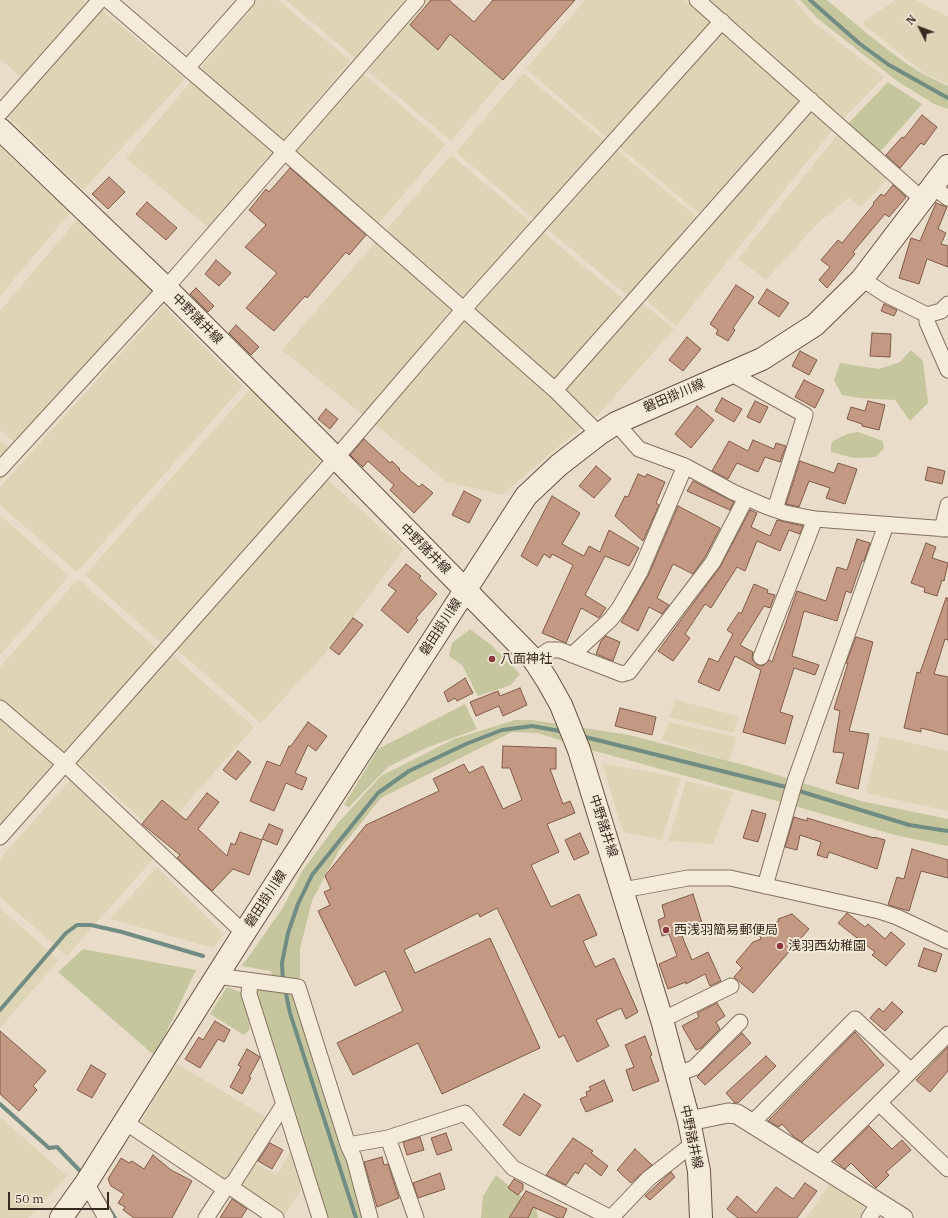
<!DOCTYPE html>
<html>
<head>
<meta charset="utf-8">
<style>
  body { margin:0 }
  #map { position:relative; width:948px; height:1218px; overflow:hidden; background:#e9ddc9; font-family:"IBM Plex Serif",serif }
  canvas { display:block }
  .north { position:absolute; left:900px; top:8px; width:40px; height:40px; -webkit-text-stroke:3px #f2e8d7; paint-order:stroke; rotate:312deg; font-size:11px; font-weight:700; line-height:16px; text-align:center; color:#362a21 }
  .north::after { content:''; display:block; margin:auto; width:14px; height:18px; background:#362a21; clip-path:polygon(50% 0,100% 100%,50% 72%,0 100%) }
  .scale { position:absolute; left:8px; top:1192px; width:101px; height:18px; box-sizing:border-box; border:2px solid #362a21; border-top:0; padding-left:5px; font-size:12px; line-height:14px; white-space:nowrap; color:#362a21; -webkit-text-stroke:3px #f2e8d7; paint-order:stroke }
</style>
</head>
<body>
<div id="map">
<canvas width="948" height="1218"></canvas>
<div class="north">N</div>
<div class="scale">50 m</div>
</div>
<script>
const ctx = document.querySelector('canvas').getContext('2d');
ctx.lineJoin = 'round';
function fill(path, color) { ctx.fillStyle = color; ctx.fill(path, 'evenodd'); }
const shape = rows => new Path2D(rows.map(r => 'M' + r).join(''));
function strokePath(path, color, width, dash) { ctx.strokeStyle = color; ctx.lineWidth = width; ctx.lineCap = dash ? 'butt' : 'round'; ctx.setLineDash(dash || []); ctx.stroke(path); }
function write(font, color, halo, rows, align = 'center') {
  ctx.font = font + ' "IBM Plex Serif","Noto Sans JP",serif'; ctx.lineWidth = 4; ctx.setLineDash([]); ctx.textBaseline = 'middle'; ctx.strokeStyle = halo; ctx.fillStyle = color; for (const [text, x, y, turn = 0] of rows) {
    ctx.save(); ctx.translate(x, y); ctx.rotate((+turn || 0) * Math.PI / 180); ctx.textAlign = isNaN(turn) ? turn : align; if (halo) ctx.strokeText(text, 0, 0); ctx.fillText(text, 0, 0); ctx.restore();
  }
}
fill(shape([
  [0,0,84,0,85,5,21,77,0,59],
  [258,0,278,0,350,61,283,141,199,70],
  [286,0,404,0,355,58],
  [426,0,446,0,518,61,451,141,367,70],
  [585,0,685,0,711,22,610,140,526,69],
  [701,0,794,0,812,21,884,77,844,118],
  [895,0,916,0,948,17,948,84,924,73,862,23],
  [102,10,185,79,83,190,8,117],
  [715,28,801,98,699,213,615,143],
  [362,73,446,144,378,224,295,153],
  [523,73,607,143,539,223,456,152],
  [194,78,278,149,210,229,126,158],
  [811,108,834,128,676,326,645,299],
  [838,134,888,178,861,207,849,198,818,223,766,280,738,259],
  [612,146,696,216,628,296,544,226],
  [0,147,71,212,0,296],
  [451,155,535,226,467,306,543,391,583,426,502,495,447,482,282,350],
  [80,216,154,289,20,447,0,430,0,311],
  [539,229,623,299,556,379,472,309],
  [642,303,674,329,596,417,563,390],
  [164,306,243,386,77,572,0,505,0,487],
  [253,386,321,459,170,651,85,575],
  [0,440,21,458,0,482],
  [325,477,404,549,330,648,261,723,175,648],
  [0,515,69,576,0,655],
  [78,579,163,654,68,762,0,702,0,667],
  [169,652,254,727,159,835,74,759],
  [676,700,738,716,734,733,669,717],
  [0,714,65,771,0,846],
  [669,722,736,737,729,761,661,740],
  [880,736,948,751,948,811,866,793],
  [602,763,681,778,662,840,623,832],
  [76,773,162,849,67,956,0,897,0,859],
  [686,781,733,792,713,844,668,841],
  [157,867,224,934,213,948,110,919],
  [0,908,59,960,0,1028],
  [176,1063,267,1118,224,1182,140,1123],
  [0,1117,67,1176,28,1218,0,1218],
  [292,1149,301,1190,284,1216,237,1186,252,1162,277,1175],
  [831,1182,866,1205,859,1218,806,1218]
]), '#ded5b7');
fill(shape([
  [800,0,827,0,870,36,904,62,923,74,948,86,948,109,934,104,897,81,817,18],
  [888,82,922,104,880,152,846,126],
  [911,350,923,361,928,403,910,421,895,400,860,398,842,395,834,380,840,363,879,369,900,362],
  [858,432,883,441,884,448,876,457,854,458,831,452,831,445,833,441,847,434],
  [470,629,491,645,520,674,511,685,478,696,462,665,449,656,452,643],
  [465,704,477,729,426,748,388,767,349,807,344,805,378,749],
  [515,720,532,720,629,735,748,766,861,801,948,819,948,846,895,835,770,799,595,751,537,733,512,732,381,798,340,849,325,876,312,901,300,949,300,994,366,1218,325,1218,249,987,275,987,271,971,242,966,282,909,303,870,338,823,381,776,454,739],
  [83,949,196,970,155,1056,58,972],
  [227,987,243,993,250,1029,244,1035,210,1014],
  [496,1175,536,1209,538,1218,481,1218,483,1196]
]), '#c5c69e');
strokePath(shape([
  [810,0,860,44,889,65,948,98],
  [581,736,790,788],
  [796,790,909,825,948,831],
  [283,982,282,963,288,933,298,904,312,875,378,793,409,771,466,744,502,730,532,726,565,732],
  [285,989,290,1013,356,1218],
  [0,1010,66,933,77,925,91,925,122,932,203,956],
  [0,1104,49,1148,57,1147,83,1174],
  [96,1188,115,1218]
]), '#708c83', 4);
const building = shape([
  [431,0,449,0,474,22,493,0,575,0,503,80,450,34,438,50,410,25,431,0],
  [922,115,937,127,924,145,921,143,900,168,886,155,902,137,904,138,922,115],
  [290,168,366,235,349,255,346,252,307,298,305,296,274,331,246,308,277,273,245,247,266,225,249,210,266,189,269,192,290,168],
  [109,177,125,192,108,209,92,194,109,177],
  [893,185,906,197,889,217,885,214,853,252,855,254,827,288,819,280,830,267,821,260,838,240,842,243,874,204,873,203,881,194,884,196,893,185],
  [147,202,177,228,166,240,136,214,147,202],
  [936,203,947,207,938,229,946,233,941,244,948,246,948,267,927,259,919,284,899,278,911,238,920,241,936,203],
  [216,260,231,273,219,286,205,274,216,260],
  [736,285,754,297,733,328,735,330,728,341,716,334,718,330,710,324,736,285],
  [196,288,214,306,208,312,190,294,196,288],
  [767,289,789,303,779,317,758,303,767,289],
  [884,304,897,310,894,316,881,311,884,304],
  [236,325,259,347,251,355,229,333,236,325],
  [872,333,891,334,890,357,870,356,872,333],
  [687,337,701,349,683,371,669,360,687,337],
  [800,351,817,360,809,375,792,366,800,351],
  [804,380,824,390,815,408,795,397,804,380],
  [722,398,742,409,734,422,715,411,722,398],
  [755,401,768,407,760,423,747,417,755,401],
  [868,401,885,405,879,430,862,426,862,424,847,419,851,407,865,411,868,401],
  [697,406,714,420,691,448,675,434,697,406],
  [326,409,338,419,330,429,318,419,326,409],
  [364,439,390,463,392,461,400,469,399,470,419,487,422,484,433,493,414,513,390,490,394,485,368,461,363,467,350,455,364,439],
  [753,440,774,449,776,443,786,446,780,462,765,457,758,472,737,463,728,479,712,471,729,441,748,451,753,440],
  [800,461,834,473,838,463,857,469,845,504,826,498,830,488,809,481,799,507,786,504,800,461],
  [596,466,611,479,594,498,579,486,596,466],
  [928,467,945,471,942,484,925,480,928,467],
  [638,474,645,477,647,474,665,482,656,503,659,505,643,541,615,516,625,496,628,497,638,474],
  [693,481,734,502,730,510,687,491,693,481],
  [464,491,481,500,469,523,452,515,464,491],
  [552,496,580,513,562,544,584,556,589,546,600,552,609,530,639,548,629,566,605,556,585,595,606,608,599,618,581,608,566,643,542,633,573,565,552,554,550,558,544,554,537,566,521,556,552,496],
  [678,506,720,528,705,557,693,574,673,564,657,598,669,605,662,614,649,607,638,631,621,622,648,576,678,506],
  [750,510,757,513,751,527,770,536,777,520,803,526,800,534,789,530,780,551,757,541,745,571,737,567,711,608,705,604,685,634,690,638,673,661,658,651,720,567,750,510],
  [857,539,870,543,864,561,862,561,851,593,846,591,837,621,804,611,792,656,819,665,815,675,794,668,780,712,793,716,785,744,743,732,761,670,735,656,719,691,698,682,709,658,718,662,733,634,727,630,739,612,741,614,754,584,768,590,767,593,775,595,770,608,764,606,740,645,753,652,752,659,757,665,763,666,769,660,772,662,797,591,826,601,837,567,847,570,857,539],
  [926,543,936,547,932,558,948,563,944,581,942,580,937,596,924,592,925,588,911,583,926,543],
  [406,564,421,576,419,578,437,594,416,618,418,620,408,633,381,610,396,591,388,585,406,564],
  [946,598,948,598,948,640,945,639,934,674,948,677,948,735,921,728,921,732,904,728,917,672,920,673,946,598],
  [353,618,363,625,339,655,330,648,353,618],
  [606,636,620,642,613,661,596,654,601,641,606,636],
  [856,637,873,642,849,731,869,734,858,789,836,783,844,753,833,752,840,711,834,709,848,663,846,663,856,637],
  [465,678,473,693,457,701,455,698,448,702,444,692,465,678],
  [520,688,527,705,503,716,499,706,476,716,470,702,498,691,500,696,520,688],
  [620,708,656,717,652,735,615,726,620,708],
  [308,722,327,736,316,751,308,745,295,773,307,778,302,790,286,783,274,811,250,801,267,761,280,766,289,746,291,746,308,722],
  [503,746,556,748,556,769,550,769,563,804,570,801,575,813,547,824,559,852,531,865,551,907,579,894,597,935,583,941,595,967,614,958,638,1012,626,1019,621,1008,596,1020,609,1046,577,1062,564,1035,559,1038,497,908,480,917,478,913,404,950,415,973,490,938,540,1048,442,1094,418,1043,353,1075,337,1043,403,1011,385,971,355,986,318,911,330,905,324,892,331,889,325,876,366,825,439,791,433,779,464,764,469,773,483,766,503,809,522,800,510,768,502,768,503,746],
  [238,751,251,762,236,780,223,770,238,751],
  [207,793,219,802,198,829,227,856,231,843,235,845,240,832,262,840,249,875,233,869,212,891,177,858,180,855,142,824,162,800,186,820,207,793],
  [752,810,766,814,758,842,743,838,752,810],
  [794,817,807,821,807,818,874,838,874,837,885,840,877,869,829,852,827,858,817,855,821,842,800,835,797,850,785,847,794,817],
  [269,824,283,830,277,845,262,839,269,824],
  [580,833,589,853,574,860,565,840,580,833],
  [912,849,948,860,948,878,921,871,909,911,888,905,897,877,904,879,912,849],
  [693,894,706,936,699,930,700,932,682,936,692,960,708,952,721,981,710,986,705,974,686,984,686,982,668,989,659,964,677,956,669,934,662,936,658,920,665,917,662,905,693,894],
  [847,913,865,927,868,924,885,939,891,932,905,944,886,966,872,955,875,952,838,923,847,913],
  [792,914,809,929,753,993,734,977,742,968,736,962,753,942,761,939,758,930,779,921,778,919,792,914],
  [924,948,942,954,936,972,918,966,924,948],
  [892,1002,903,1012,885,1031,870,1018,879,1008,883,1012,892,1002],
  [717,1003,725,1016,716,1022,720,1029,701,1048,696,1050,682,1026,699,1017,697,1013,717,1003],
  [215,1021,230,1030,224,1042,218,1039,200,1068,185,1059,199,1037,203,1040,215,1021],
  [0,1031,46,1071,33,1086,37,1090,19,1111,0,1094,0,1031],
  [855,1032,884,1065,802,1142,794,1137,782,1124,779,1127,768,1121,855,1032],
  [742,1033,751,1043,705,1085,697,1077,742,1033],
  [645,1036,652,1055,650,1056,659,1081,633,1091,626,1070,634,1067,625,1045,645,1036],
  [948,1047,948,1071,930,1092,916,1080,948,1047],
  [247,1049,260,1057,249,1077,251,1078,242,1094,230,1087,241,1067,238,1065,247,1049],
  [766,1056,776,1066,738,1103,735,1103,726,1093,766,1056],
  [91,1065,106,1074,92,1098,77,1090,91,1065],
  [604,1080,613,1101,586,1112,580,1099,587,1096,586,1092,591,1090,589,1087,604,1080],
  [524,1094,541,1105,520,1136,503,1125,524,1094],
  [869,1126,892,1149,902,1140,911,1150,886,1172,889,1175,876,1188,851,1163,845,1169,834,1160,869,1126],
  [446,1133,452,1150,437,1155,431,1138,446,1133],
  [420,1137,424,1150,407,1155,403,1142,420,1137],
  [573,1138,593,1151,591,1153,608,1166,601,1176,585,1163,578,1174,575,1172,566,1185,546,1175,573,1138],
  [270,1143,283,1150,272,1169,258,1161,270,1143],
  [635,1149,652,1165,631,1183,617,1170,635,1149],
  [153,1155,171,1170,192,1181,172,1218,134,1218,123,1210,125,1207,118,1203,124,1194,111,1186,108,1179,121,1158,129,1163,132,1161,144,1169,153,1155],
  [382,1157,384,1165,388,1164,399,1198,377,1207,364,1162,382,1157],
  [671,1172,675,1177,650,1200,645,1196,671,1172],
  [440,1173,445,1189,418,1198,413,1183,440,1173],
  [514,1179,523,1184,523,1189,518,1195,508,1188,514,1179],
  [805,1183,817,1191,797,1218,738,1218,727,1209,737,1196,756,1213,776,1187,793,1199,805,1183],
  [526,1191,567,1209,563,1218,558,1218,533,1207,528,1218,509,1218,526,1191],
  [232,1199,247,1209,241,1218,220,1218,232,1199]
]);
fill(building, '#c39983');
strokePath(building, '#805a48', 1);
const minor = shape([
  [108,0,285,152,555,390,599,434],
  [697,0,922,199],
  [187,68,247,0],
  [0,113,100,0],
  [932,186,948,198],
  [862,279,885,294,927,315,927,322,948,370],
  [927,315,941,311,948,304],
  [730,373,805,415,775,509],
  [555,390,811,100],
  [616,423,639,449,685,466,733,492,765,506,785,513,815,519,948,529],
  [0,469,166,288,417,0],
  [942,529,948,505],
  [572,655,611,619,620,607,640,572,685,466],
  [761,657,815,519],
  [534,660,549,650,560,650,622,674,629,672,713,562,746,498],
  [0,708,65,764,244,933],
  [0,837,336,458,463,310,722,21],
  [765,886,795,781,886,525],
  [623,890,688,878,730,878,879,911,897,917,948,941],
  [217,976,298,987,348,1145,388,1138,465,1113,513,1168,611,1218],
  [250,981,249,994,320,1218],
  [662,1020,731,986],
  [677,1074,694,1068,740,1022],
  [879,1103,948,1169],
  [125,1122,225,1189,206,1218],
  [753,1122,855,1019,911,1071],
  [388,1138,416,1218],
  [348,1145,354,1158,370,1218],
  [818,1164,948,1034],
  [86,1183,106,1218],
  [229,1186,276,1218],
  [225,1189,234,1182,284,1104],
  [611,1218,648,1179,694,1143],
  [869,1218,879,1203]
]);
const tertiary = shape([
  [689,1121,728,1113,737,1114,903,1218]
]);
const secondary = shape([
  [0,129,166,288,336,458,534,660,547,680,561,705,579,750,662,1020,689,1121,699,1171,701,1218],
  [61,1218,86,1183,244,933,526,496,559,465,599,434,616,423,762,359,815,325,862,279,948,166]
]);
strokePath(minor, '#84705f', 17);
strokePath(tertiary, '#84705f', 21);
strokePath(secondary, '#665142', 24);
strokePath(minor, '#f5ebdb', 15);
strokePath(tertiary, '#f5ebdb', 19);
strokePath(secondary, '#f5ebdb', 22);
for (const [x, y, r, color] of [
  [492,659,4,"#8c363d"],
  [666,930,4,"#8c363d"],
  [780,946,4,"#8c363d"]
]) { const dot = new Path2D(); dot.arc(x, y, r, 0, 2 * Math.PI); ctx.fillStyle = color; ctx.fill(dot); strokePath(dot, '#f2e8d7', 1.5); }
write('13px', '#362a21', '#f2e8d7', [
  ["中野諸井線",197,319,45],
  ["磐田掛川線",674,396,-23],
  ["中野諸井線",425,549,45],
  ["磐田掛川線",441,627,-57],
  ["中野諸井線",603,826,72],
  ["磐田掛川線",266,899,-57],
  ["中野諸井線",691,1137,78]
]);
write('13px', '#362a21', '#f2e8d7', [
  ["八面神社",500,659],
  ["西浅羽簡易郵便局",674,930],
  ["浅羽西幼稚園",788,946]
], 'left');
</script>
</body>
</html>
